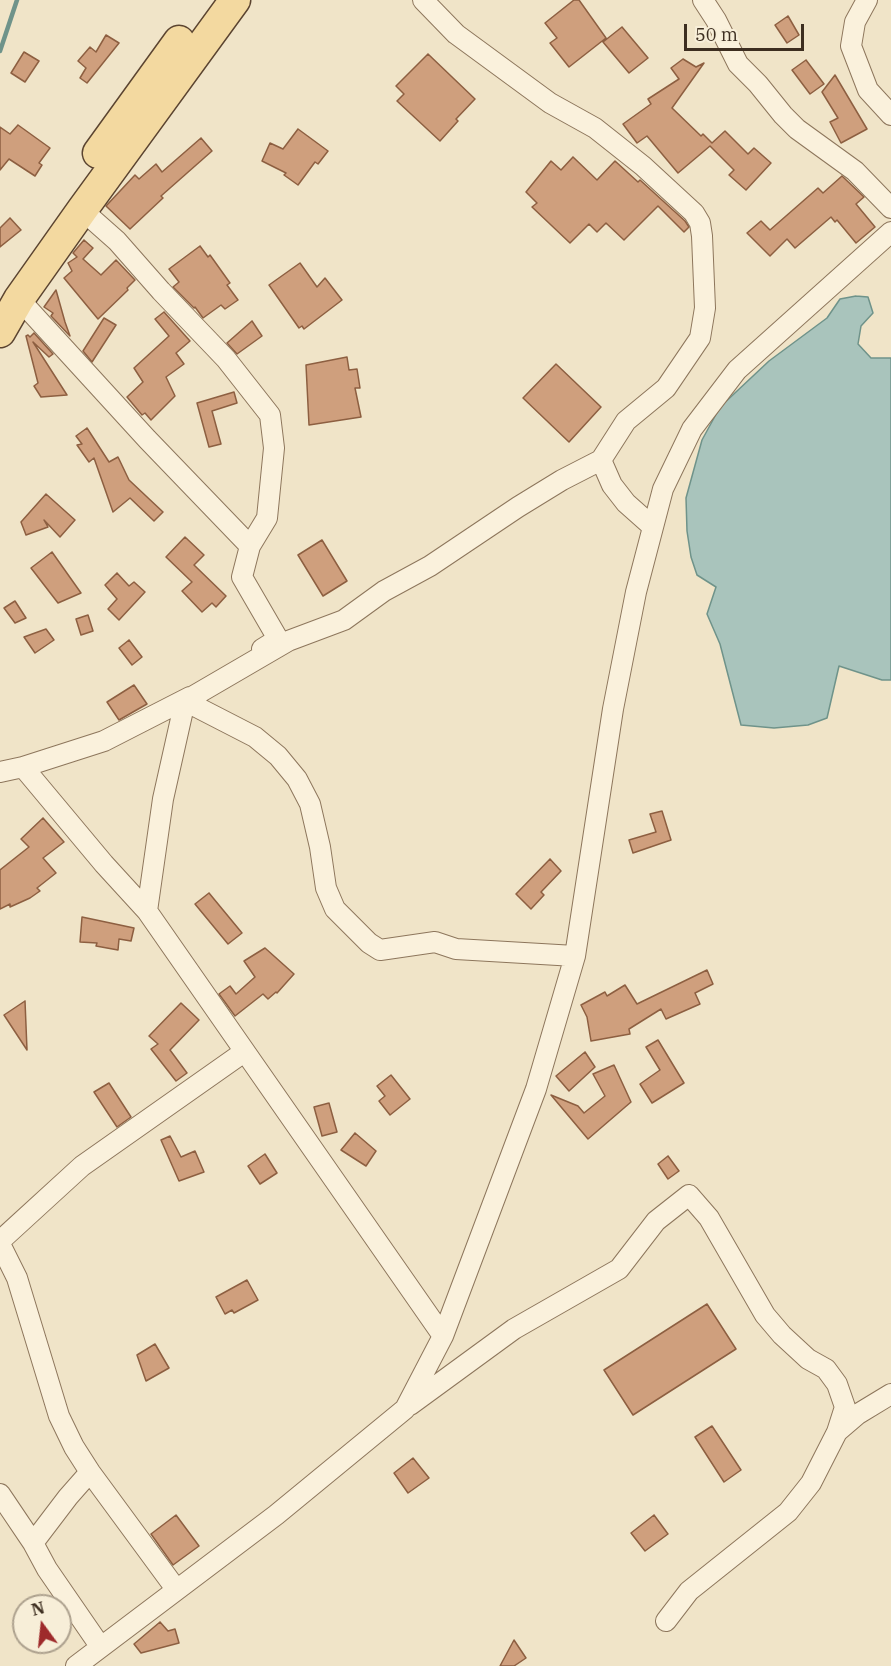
<!DOCTYPE html>
<html>
<head>
<meta charset="utf-8">
<style>
  body { margin:0 }
  #map { position:relative; width:891px; height:1666px; overflow:hidden; background:#f0e4c8; font-family:"IBM Plex Serif",serif }
  canvas { display:block }
  .north { position:absolute; left:12px; top:1594px; width:60px; height:60px; box-sizing:border-box; background:#f7eed8; border:2px solid #ada18e; border-radius:50%; rotate:345deg; font-size:16px; font-weight:700; line-height:24px; text-align:center; color:#3d2e20 }
  .north::after { content:''; display:block; margin:auto; width:21px; height:27px; background:#9e2a2b; clip-path:polygon(50% 0,100% 100%,50% 72%,0 100%) }
  .scale { position:absolute; left:684px; top:24px; width:120px; height:27px; box-sizing:border-box; border:3px solid #3d2e20; border-top:0; padding-left:8px; font-size:18px; line-height:21px; white-space:nowrap; color:#3d2e20; -webkit-text-stroke:4px #f7eed8; paint-order:stroke }
</style>
</head>
<body>
<div id="map">
<canvas width="891" height="1666"></canvas>
<div class="north">N</div>
<div class="scale">50 m</div>
</div>
<script>
const ctx = document.querySelector('canvas').getContext('2d');
ctx.lineJoin = 'round';
function fill(path, color) { ctx.fillStyle = color; ctx.fill(path, 'evenodd'); }
const shape = rows => new Path2D(rows.map(r => 'M' + r).join(''));
function strokePath(path, color, width, dash) { ctx.strokeStyle = color; ctx.lineWidth = width; ctx.lineCap = dash ? 'butt' : 'round'; ctx.setLineDash(dash || []); ctx.stroke(path); }
const water = shape([
  [856,296,868,297,873,313,861,326,858,344,871,358,891,358,891,680,882,680,839,666,827,718,808,725,774,728,741,725,720,644,707,614,716,587,697,575,691,557,687,531,686,498,702,440,720,407,769,361,827,318,840,299,856,296]
]);
fill(water, '#a9c4bc');
strokePath(water, '#6f938a', 1.5);
strokePath(shape([
  [0,51,17,0]
]), '#6f938a', 4.5);
const building = shape([
  [574,0,579,0,606,38,569,67,550,43,557,38,545,23,574,0],
  [788,16,799,35,787,43,775,25,788,16],
  [622,27,648,58,629,73,603,42,622,27],
  [106,35,119,43,87,83,80,78,86,68,78,61,90,47,96,52,106,35],
  [24,52,39,61,25,82,11,73,24,52],
  [428,54,475,99,456,119,458,121,440,141,397,101,404,94,396,86,428,54],
  [683,59,696,67,704,63,672,108,701,136,703,134,712,143,725,131,748,154,754,148,771,163,746,190,729,175,734,170,710,146,678,173,647,136,637,143,623,124,651,104,648,99,679,79,671,68,683,59],
  [806,60,824,84,810,94,792,70,806,60],
  [835,75,867,129,841,143,830,122,838,118,822,92,835,75],
  [18,125,50,148,39,163,42,165,35,176,9,159,0,170,0,127,10,134,18,125],
  [298,129,328,151,318,164,315,162,298,185,284,175,286,173,262,161,270,143,283,149,298,129],
  [201,138,212,151,161,196,163,198,130,229,106,206,135,175,139,179,156,164,162,172,201,138],
  [573,157,597,180,615,161,638,182,640,180,685,221,689,227,684,232,658,206,624,240,606,223,597,232,589,224,570,243,532,207,537,203,526,192,551,161,561,170,573,157],
  [842,176,864,197,856,204,875,227,856,243,837,220,835,222,831,217,795,248,787,239,770,256,747,233,761,221,770,230,818,188,823,193,842,176],
  [10,218,21,230,0,247,0,228,10,218],
  [84,240,93,248,83,259,101,275,116,260,135,280,127,288,128,290,98,319,64,278,72,271,68,263,77,257,73,253,84,240],
  [200,246,208,257,210,255,230,283,227,285,238,300,225,309,221,305,203,318,195,307,194,308,173,287,179,282,169,269,200,246],
  [300,263,317,287,325,278,342,300,304,329,302,326,299,328,269,285,300,263],
  [56,290,65,322,70,336,51,316,53,313,44,307,56,290],
  [164,312,190,341,176,353,184,364,166,377,175,396,151,420,145,413,142,415,127,397,143,382,134,368,169,336,155,319,164,312],
  [104,318,116,325,92,362,83,351,104,318],
  [252,321,262,336,237,354,227,343,252,321],
  [34,333,53,354,49,357,33,342,67,395,41,397,34,386,38,383,26,336,28,335,30,337,34,333],
  [347,357,349,370,357,369,360,388,355,388,361,417,309,425,306,365,347,357],
  [556,364,601,407,569,442,523,398,556,364],
  [234,392,237,403,212,411,221,444,209,447,197,403,234,392],
  [87,428,109,462,118,457,129,480,163,512,154,521,130,498,113,512,94,458,89,462,77,445,82,444,76,436,87,428],
  [46,494,75,520,60,537,44,520,48,527,26,535,21,522,46,494],
  [185,537,204,555,194,565,226,596,216,607,212,603,202,612,182,591,192,582,166,557,185,537],
  [322,540,347,581,323,596,298,555,322,540],
  [52,552,81,593,58,603,31,568,52,552],
  [117,573,129,586,134,582,145,592,119,620,108,609,117,599,105,585,117,573],
  [15,601,26,618,15,623,4,608,15,601],
  [88,615,93,631,81,635,76,619,88,615],
  [46,629,54,640,35,653,24,637,46,629],
  [129,640,142,657,132,665,119,648,129,640],
  [134,685,147,704,119,720,107,702,134,685],
  [662,811,671,840,633,853,629,840,656,832,650,814,662,811],
  [43,818,64,842,43,858,56,873,37,888,40,891,30,898,10,907,10,904,0,909,0,870,29,847,21,839,43,818],
  [550,859,561,871,541,892,544,895,531,909,516,894,550,859],
  [209,893,242,933,228,944,195,904,209,893],
  [82,917,134,928,131,941,119,939,118,950,96,946,97,943,80,942,82,917],
  [265,948,294,974,277,993,276,992,268,999,263,994,235,1016,219,994,230,986,236,994,255,977,244,961,265,948],
  [707,970,713,984,695,993,700,1004,666,1019,661,1009,629,1029,630,1034,591,1041,587,1017,581,1005,605,992,607,996,625,985,637,1004,707,970],
  [25,1001,27,1050,4,1015,25,1001],
  [181,1003,199,1020,170,1050,187,1073,176,1081,151,1049,158,1044,149,1036,181,1003],
  [658,1040,684,1083,652,1103,640,1084,660,1070,646,1047,658,1040],
  [585,1052,595,1067,569,1091,556,1076,585,1052],
  [614,1065,631,1102,588,1139,551,1095,578,1106,584,1113,605,1096,593,1074,614,1065],
  [391,1075,410,1099,390,1115,379,1101,385,1096,377,1086,391,1075],
  [109,1083,131,1117,117,1127,94,1092,109,1083],
  [329,1103,337,1132,322,1136,314,1107,329,1103],
  [355,1133,376,1151,366,1166,341,1150,355,1133],
  [170,1136,181,1157,195,1151,204,1172,179,1181,161,1140,170,1136],
  [265,1154,277,1173,260,1184,248,1166,265,1154],
  [668,1156,679,1171,668,1179,658,1164,668,1156],
  [247,1280,258,1300,234,1313,232,1310,225,1314,216,1297,247,1280],
  [707,1304,736,1349,633,1415,604,1370,707,1304],
  [155,1344,169,1368,146,1381,137,1355,155,1344],
  [712,1426,741,1470,724,1482,695,1437,712,1426],
  [413,1458,429,1478,408,1493,394,1473,413,1458],
  [176,1515,199,1546,173,1565,151,1534,176,1515],
  [654,1515,668,1534,645,1551,631,1533,654,1515],
  [160,1622,168,1631,175,1629,179,1643,141,1653,134,1644,160,1622],
  [514,1640,526,1658,514,1666,500,1666,514,1640]
]);
fill(building, '#cf9f7d');
strokePath(building, '#8d5f41', 1.5);
const street = shape([
  [703,0,716,20,738,64,758,84,783,115,797,129,855,171,891,208],
  [867,0,855,22,851,46,868,90,891,115],
  [82,210,117,241,161,291,226,359,270,415,274,448,267,518,250,546,242,577,278,639,262,649],
  [19,299,147,439,250,546],
  [601,460,612,485,626,503,653,527],
  [185,701,255,737,278,756,297,779,310,804,320,847,326,888,335,909,369,943,380,950,435,942,456,949,575,956],
  [23,767,104,741,190,697],
  [0,772,23,767,104,864,147,911,443,1336],
  [147,911,163,799,185,701,288,641,344,620,384,591,430,566,518,507,562,480,601,460,626,421,666,388,700,338,705,308,702,236,700,223,694,213,643,166,595,128,550,103,456,34,423,0],
  [0,1241,82,1166,244,1052],
  [0,1244,17,1278,59,1416,74,1447,90,1472,176,1589],
  [410,1405,514,1329,619,1269,656,1221,689,1195,709,1218,765,1315,782,1335,808,1359,826,1369,837,1384,845,1407,837,1432,811,1483,788,1512,689,1591,666,1621],
  [837,1432,858,1414,891,1394],
  [0,1494,33,1543,47,1569,100,1646],
  [33,1543,68,1497,90,1472],
  [76,1666,276,1515,405,1409,443,1336,536,1089,575,956,613,709,636,592,663,489,692,429,737,370,891,232]
]);
const primary = shape([
  [98,153,179,41],
  [0,332,19,299,82,210,235,0]
]);
strokePath(street, '#8d765c', 22);
strokePath(primary, '#5b4430', 33);
strokePath(street, '#faf1dc', 20);
strokePath(primary, '#f3d9a0', 30);
</script>
</body>
</html>
